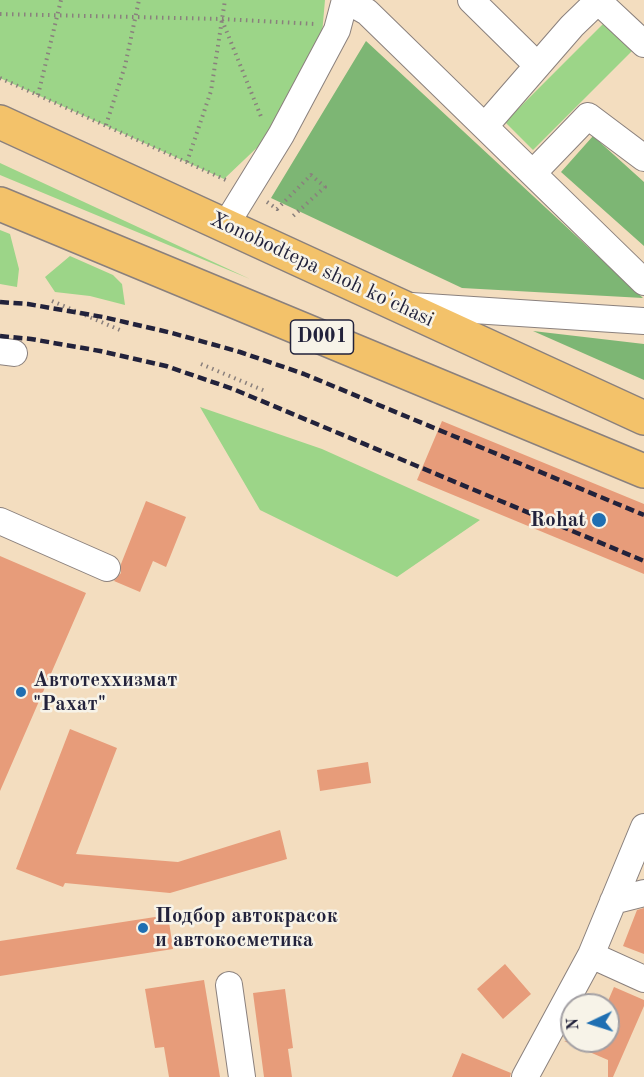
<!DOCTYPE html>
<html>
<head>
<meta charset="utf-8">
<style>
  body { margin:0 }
  #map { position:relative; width:644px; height:1077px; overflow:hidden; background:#f3ddbf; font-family:"Old Standard TT",serif }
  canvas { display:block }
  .north { position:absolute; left:560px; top:993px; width:60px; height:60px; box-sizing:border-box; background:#f7f3e8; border:2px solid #a29fa3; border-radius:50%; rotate:266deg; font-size:16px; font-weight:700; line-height:24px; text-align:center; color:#22223b }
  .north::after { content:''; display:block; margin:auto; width:21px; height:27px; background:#1f6fb2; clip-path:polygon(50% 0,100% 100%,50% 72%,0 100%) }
</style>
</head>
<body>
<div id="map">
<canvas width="644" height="1077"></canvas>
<div class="north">N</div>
</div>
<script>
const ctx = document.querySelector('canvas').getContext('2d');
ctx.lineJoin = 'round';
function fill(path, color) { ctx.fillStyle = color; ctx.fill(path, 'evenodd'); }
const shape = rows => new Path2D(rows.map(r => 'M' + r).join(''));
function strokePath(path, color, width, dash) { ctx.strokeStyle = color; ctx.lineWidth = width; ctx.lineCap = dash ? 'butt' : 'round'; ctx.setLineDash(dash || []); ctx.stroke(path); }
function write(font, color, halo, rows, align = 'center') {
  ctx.font = font + ' "Old Standard TT",serif'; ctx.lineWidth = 5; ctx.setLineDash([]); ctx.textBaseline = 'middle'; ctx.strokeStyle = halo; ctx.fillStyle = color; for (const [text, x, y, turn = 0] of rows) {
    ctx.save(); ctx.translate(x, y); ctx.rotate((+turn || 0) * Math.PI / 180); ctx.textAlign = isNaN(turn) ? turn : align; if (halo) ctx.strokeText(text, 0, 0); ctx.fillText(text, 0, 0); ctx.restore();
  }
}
fill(shape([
  [0,0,325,0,322,34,265,140,224,179,0,78],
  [604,23,632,51,533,150,505,122],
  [0,163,250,279,0,175],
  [0,230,10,234,19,269,17,287,0,284],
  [70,256,113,275,122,284,125,305,90,296,55,292,45,277],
  [200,407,322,449,480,520,397,577,260,510]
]), '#9cd588');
fill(shape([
  [366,41,643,298,462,288,271,198],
  [593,136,644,182,644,246,561,172],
  [533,331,644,344,644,380]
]), '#7db674');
fill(shape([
  [442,421,644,504,644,574,417,480],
  [146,501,186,517,166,567,153,561,140,592,114,581,121,573,121,564],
  [0,556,86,593,0,791],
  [70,729,117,748,76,854,178,862,280,830,287,859,170,893,65,883,63,887,16,869],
  [368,762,371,783,320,791,317,770],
  [644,908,644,954,623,946,637,910],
  [168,915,173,949,0,976,0,941],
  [505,964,531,994,503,1019,477,989],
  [204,980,220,1077,169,1077,164,1047,155,1048,145,989],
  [614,987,644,1000,644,1006,613,1077,608,1077,608,1060,564,1041,608,1041,608,1001],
  [285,989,293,1048,288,1049,292,1077,264,1077,253,993],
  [462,1053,511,1073,510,1077,452,1077]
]), '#e79c7a');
const minor = shape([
  [346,0,367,12,644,282],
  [471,0,537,65],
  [485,126,572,26,598,1,644,44],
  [533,173,588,116,644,158],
  [225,226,281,135,337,30,345,0],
  [411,306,644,321],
  [0,351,14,353],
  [0,521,107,568],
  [613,901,644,893],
  [591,955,644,979],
  [229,985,242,1077],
  [525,1077,591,955,644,827]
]);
const highway = shape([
  [0,122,644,418],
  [0,204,644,471]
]);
strokePath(minor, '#8a807d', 28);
strokePath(highway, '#8a807d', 36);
strokePath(shape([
  [0,14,222,19,315,24],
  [222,20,262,119],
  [0,78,226,180],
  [38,95,61,0],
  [106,125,125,66,139,0],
  [187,162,211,91,225,0],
  [267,202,277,209,311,175,325,187,293,216],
  [52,301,120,330],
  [201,364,265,391]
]), '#8a807d', 4, [1.5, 4.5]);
strokePath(minor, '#fff', 26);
strokePath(highway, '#f3c26a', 33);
strokePath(shape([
  [0,302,28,304,103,317,172,333,240,352,304,374,644,515],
  [0,336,31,339,100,351,166,366,233,389,644,561]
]), '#22223b', 4.5, [9, 4.5]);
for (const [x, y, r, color] of [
  [599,520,8,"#1f6fb2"],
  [21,692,6,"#1f6fb2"],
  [143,928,6,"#1f6fb2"]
]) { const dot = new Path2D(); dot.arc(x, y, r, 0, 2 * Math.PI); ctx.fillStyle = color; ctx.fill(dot); strokePath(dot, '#f7f3e8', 2); }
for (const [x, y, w] of [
  [322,337,63]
]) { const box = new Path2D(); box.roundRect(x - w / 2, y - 17, w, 34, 4.5); ctx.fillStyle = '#f7f3e8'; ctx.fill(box); strokePath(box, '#22223b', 1.5); }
write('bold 20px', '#22223b', null, [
  ["D001",322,337]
]);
write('21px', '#22223b', '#f7f3e8', [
  ["Xonobodtepa shoh ko'chasi",322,270,25]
]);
write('bold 21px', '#22223b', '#f7f3e8', [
  ["Rohat",586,520,"right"],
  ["Автотеххизмат",33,680],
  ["\"Рахат\"",33,704],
  ["Подбор автокрасок",155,916],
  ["и автокосметика",155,940]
], 'left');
</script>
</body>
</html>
